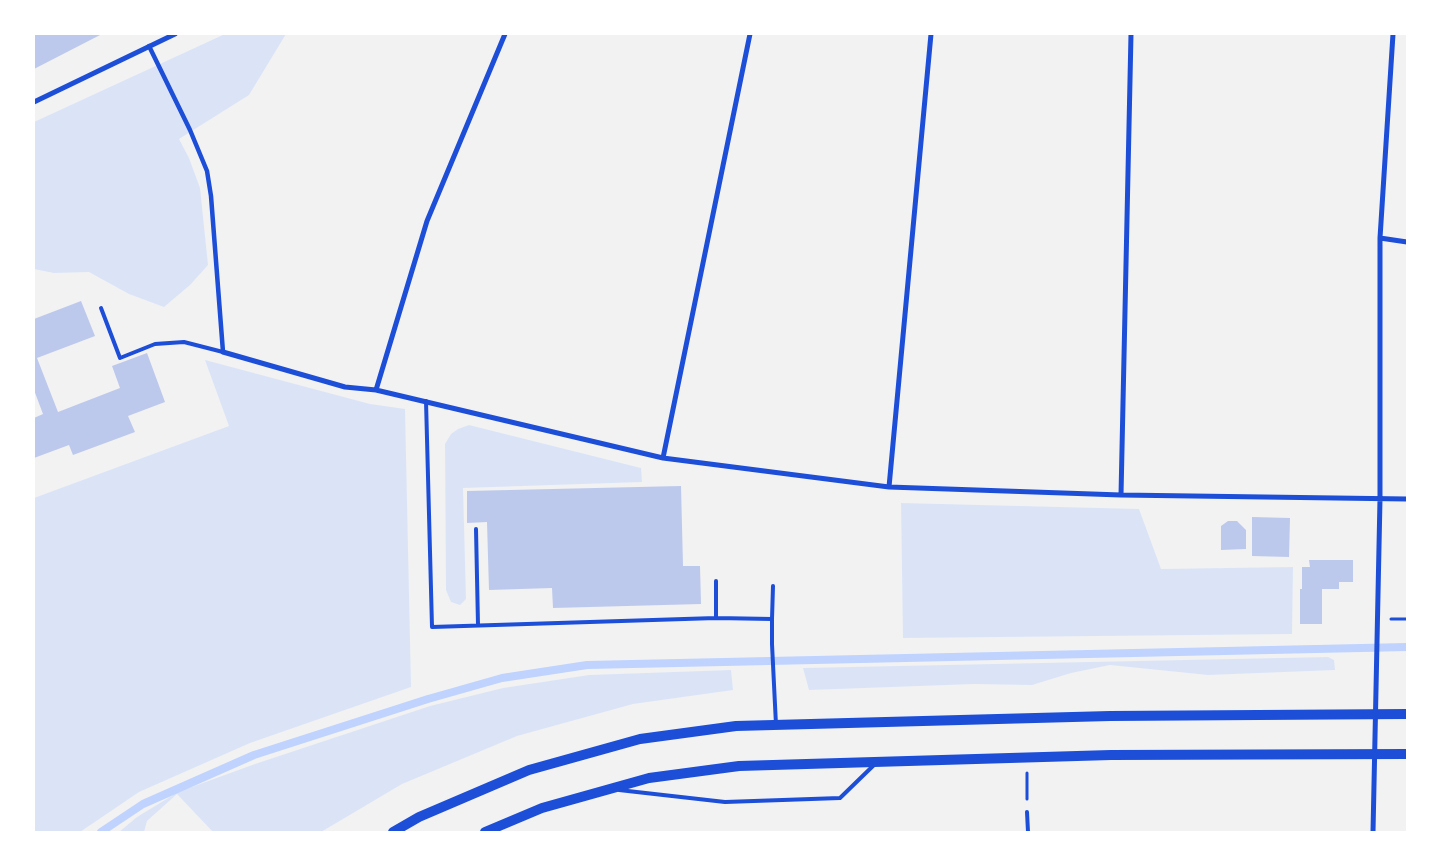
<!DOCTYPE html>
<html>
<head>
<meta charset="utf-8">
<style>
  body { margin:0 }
  #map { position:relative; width:1441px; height:866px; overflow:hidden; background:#f2f2f2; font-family:"Fira Sans Condensed",sans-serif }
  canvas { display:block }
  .frame { position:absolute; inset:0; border:35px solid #fff; pointer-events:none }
</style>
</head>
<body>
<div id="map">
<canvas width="1441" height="866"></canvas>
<div class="frame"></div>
</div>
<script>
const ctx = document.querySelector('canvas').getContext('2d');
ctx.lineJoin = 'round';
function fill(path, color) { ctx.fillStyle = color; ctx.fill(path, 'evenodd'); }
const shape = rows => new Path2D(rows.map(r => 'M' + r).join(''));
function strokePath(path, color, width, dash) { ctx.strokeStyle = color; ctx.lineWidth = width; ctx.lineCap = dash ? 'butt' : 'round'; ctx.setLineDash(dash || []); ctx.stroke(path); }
fill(shape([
  [225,34,286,34,249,95,179,139,189,158,200,188,208,265,190,285,164,307,129,294,89,272,54,273,34,269,34,122],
  [205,360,370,404,405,409,411,687,250,743,139,792,80,832,34,832,34,498,229,426],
  [469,425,641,468,642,482,463,488,466,599,460,605,451,602,446,590,445,444,451,434,458,429],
  [901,503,1139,509,1161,569,1293,567,1292,634,903,638],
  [1328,657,1334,660,1335,670,1208,675,1110,665,1071,673,1032,685,974,684,809,690,803,668],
  [731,670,733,690,633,704,517,736,402,784,321,832,213,832,177,794,147,821,144,832,119,832,137,817,178,792,255,764,430,706,503,688,589,675]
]), '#dbe4f7');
strokePath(shape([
  [101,832,143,804,254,755,428,699,502,678,587,665,1407,647]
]), '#bfd3fe', 8);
fill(shape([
  [34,34,102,34,34,69],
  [81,301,95,336,37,358,58,412,120,388,112,366,147,353,165,402,128,416,135,432,73,455,69,445,34,458,34,418,43,414,34,390,34,319],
  [681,486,683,566,700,566,701,604,553,608,552,588,489,590,487,522,467,523,467,491],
  [1252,517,1290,518,1289,557,1252,556],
  [1228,521,1237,521,1246,530,1246,549,1221,550,1221,526],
  [1309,560,1353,560,1353,582,1339,582,1339,589,1322,589,1322,624,1300,624,1300,589,1302,589,1302,567,1310,567]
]), '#bdc9ec');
strokePath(shape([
  [1391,619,1407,619],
  [1027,799,1027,773]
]), '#1d4ed8', 3);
strokePath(shape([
  [101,308,120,358,155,344,184,342,223,352],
  [426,401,432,627,716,618,772,619,772,644,776,725],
  [476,529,478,625],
  [716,618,716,581],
  [772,619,773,586],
  [619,790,725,802,840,798,875,764],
  [1027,812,1028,832]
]), '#1d4ed8', 4);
strokePath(shape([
  [149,46,190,130,207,171,211,196,223,352]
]), '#1d4ed8', 4.5);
strokePath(shape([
  [34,102,175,34],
  [1380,238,1407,242],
  [223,352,345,387,376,390,663,458,889,487,1121,495,1407,499],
  [376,390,427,221,505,34],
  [663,458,750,34],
  [889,487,931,34],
  [1121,495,1131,34],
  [1373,832,1380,499,1380,238,1393,34]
]), '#1d4ed8', 5);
strokePath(shape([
  [393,832,419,817,529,770,640,739,736,726,1110,716,1407,714],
  [485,832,542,808,649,778,739,766,1111,755,1407,754]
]), '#1d4ed8', 10);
</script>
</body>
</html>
